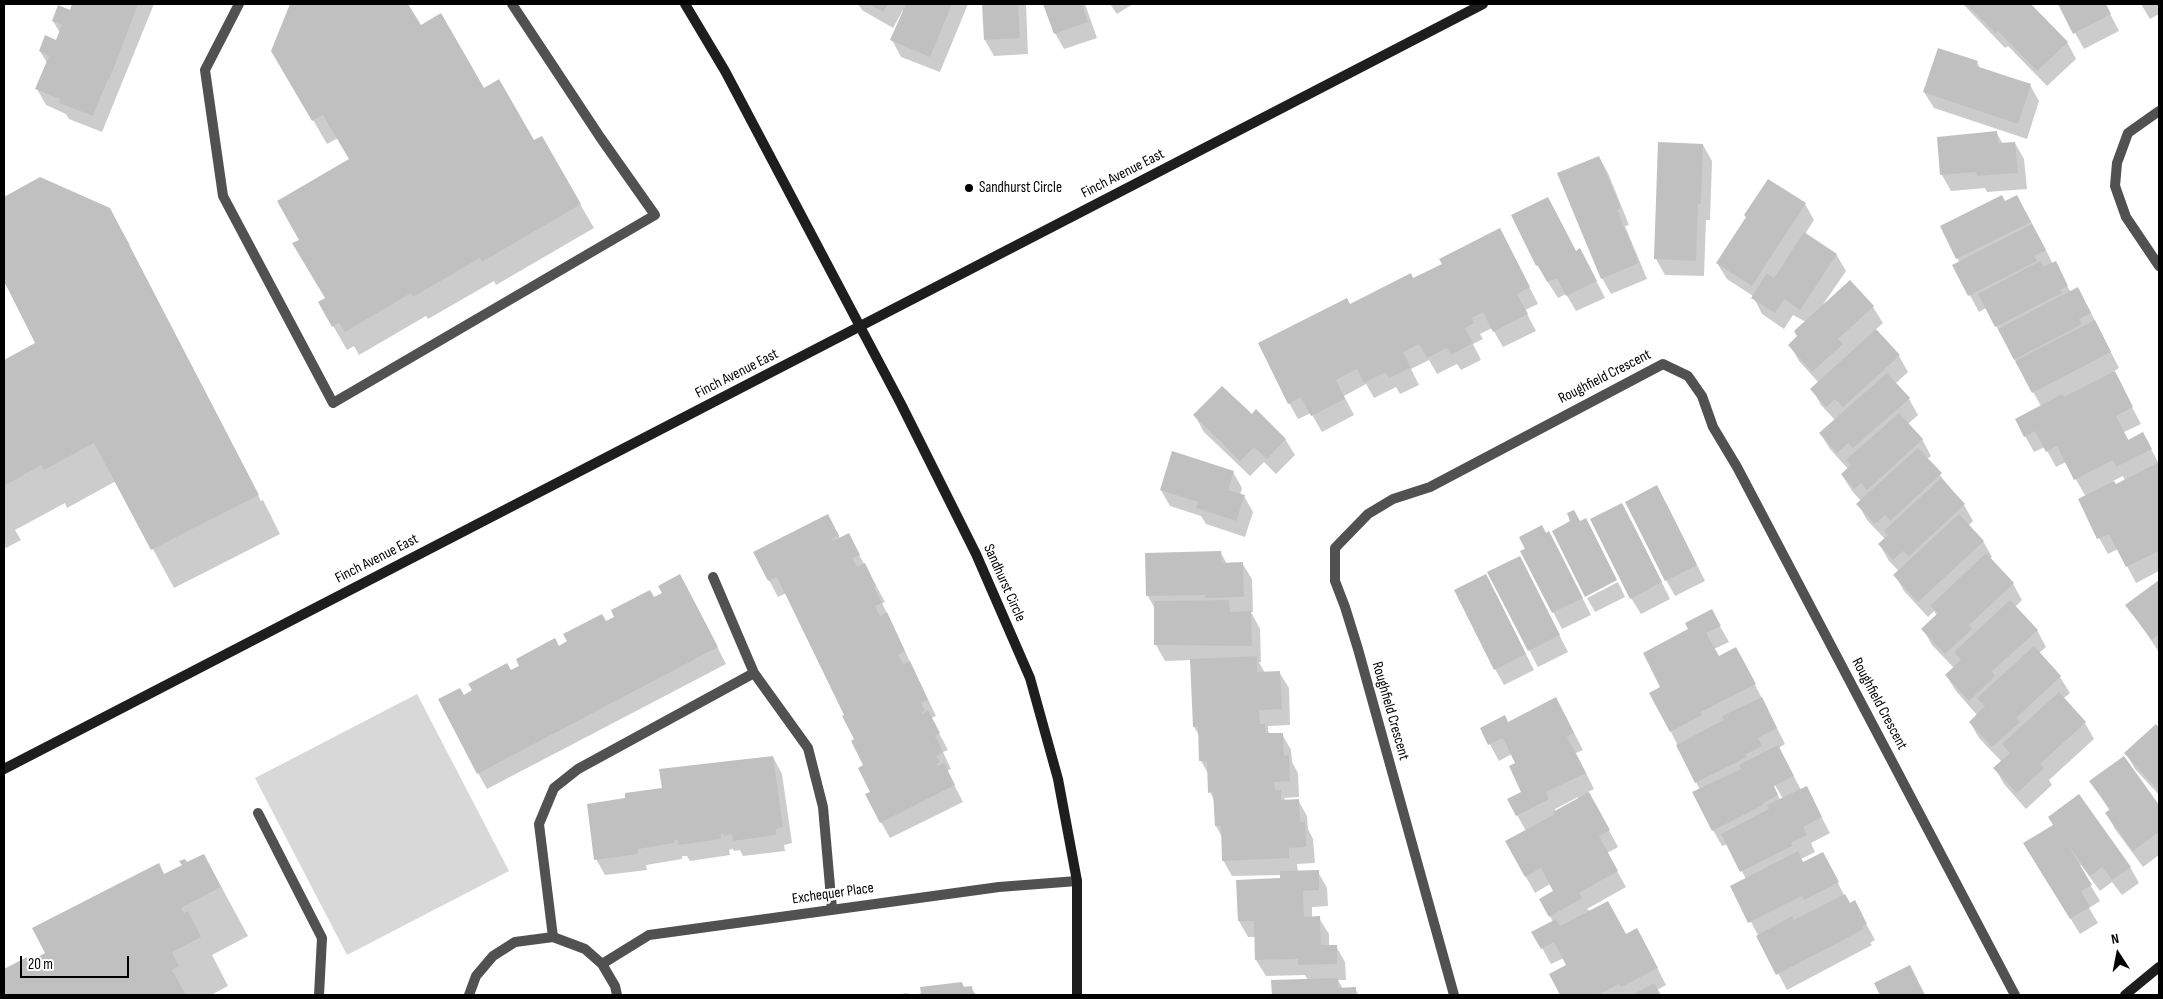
<!DOCTYPE html>
<html>
<head>
<meta charset="utf-8">
<style>
  body { margin:0 }
  #map { position:relative; width:2163px; height:999px; overflow:hidden; background:#fff; font-family:"Sofia Sans Condensed",sans-serif }
  canvas { display:block }
  .frame { position:absolute; inset:0; border:5px solid #000; pointer-events:none }
  .north { position:absolute; left:2093px; top:929px; width:50px; height:50px; -webkit-text-stroke:4px #fff; paint-order:stroke; rotate:349deg; font-size:14px; font-weight:700; line-height:20px; text-align:center; color:#000 }
  .north::after { content:''; display:block; margin:auto; width:18px; height:22px; background:#000; clip-path:polygon(50% 0,100% 100%,50% 72%,0 100%) }
  .scale { position:absolute; left:20px; top:956px; width:109px; height:22px; box-sizing:border-box; border:2px solid #000; border-top:0; padding-left:6px; font-size:15px; line-height:18px; white-space:nowrap; color:#000; -webkit-text-stroke:4px #fff; paint-order:stroke }
</style>
</head>
<body>
<div id="map">
<canvas width="2163" height="999"></canvas>
<div class="frame"></div>
<div class="north">N</div>
<div class="scale">20 m</div>
</div>
<script>
const ctx = document.querySelector('canvas').getContext('2d');
ctx.lineJoin = 'round';
function fill(path, color) { ctx.fillStyle = color; ctx.fill(path, 'evenodd'); }
const shape = rows => new Path2D(rows.map(r => 'M' + r).join(''));
function strokePath(path, color, width, dash) { ctx.strokeStyle = color; ctx.lineWidth = width; ctx.lineCap = dash ? 'butt' : 'round'; ctx.setLineDash(dash || []); ctx.stroke(path); }
function write(font, color, halo, rows, align = 'center') {
  ctx.font = font + ' "Sofia Sans Condensed",sans-serif'; ctx.lineWidth = 5; ctx.setLineDash([]); ctx.textBaseline = 'middle'; ctx.strokeStyle = halo; ctx.fillStyle = color; for (const [text, x, y, turn = 0] of rows) {
    ctx.save(); ctx.translate(x, y); ctx.rotate((+turn || 0) * Math.PI / 180); ctx.textAlign = isNaN(turn) ? turn : align; if (halo) ctx.strokeText(text, 0, 0); ctx.fillText(text, 0, 0); ctx.restore();
  }
}
fill(shape([
  [417,694,509,871,347,955,255,778]
]), '#d8d8d8');
fill(shape([
  [74,4,154,4,102,132,69,119,66,114,46,105,37,89,47,63,40,51,57,42,60,33,53,21,70,12],
  [292,4,407,4,420,27,534,142,541,137,594,228,496,285,494,281,428,319,426,316,359,355,354,346,347,350,320,303,326,299,301,240,351,160,338,138,327,144,273,51],
  [858,4,968,4,940,72,901,57,892,40,904,10,903,10,893,28,862,10],
  [983,4,1026,4,1028,54,994,56,985,40],
  [1045,4,1085,4,1097,38,1064,49,1055,33],
  [1110,4,1133,4,1117,14],
  [1963,4,2029,4,2067,42,2076,59,2047,86,2008,46,2005,48],
  [2059,4,2105,4,2119,31,2084,49],
  [2141,4,2159,4,2159,14,2150,19],
  [1977,62,1980,68,2030,85,2039,101,2027,139,1934,108,1924,92],
  [1996,132,2003,144,2015,143,2024,159,2027,189,1987,192,1985,188,1951,191,1942,175,1938,138],
  [1660,143,1703,145,1712,161,1710,220,1706,220,1704,276,1665,275,1656,259],
  [1599,157,1608,173,1629,225,1625,226,1647,279,1611,294,1602,278],
  [40,179,109,209,130,245,128,245,261,501,263,500,280,534,174,588,116,481,67,508,65,503,15,530,21,540,4,549,4,361,37,344,4,281,4,198],
  [1548,198,1576,252,1580,250,1589,266,1605,298,1576,311,1566,294,1558,298,1537,265],
  [2005,202,2026,212,2053,264,2071,292,2087,305,2119,368,2113,372,2141,424,2124,432,2129,441,2143,434,2159,464,2159,571,2136,583,2118,549,2108,554,2099,538,2086,497,2066,462,2056,467,2045,447,2034,452,2025,436,2041,406,1986,308,1979,312,1954,266,1960,263,1957,258],
  [2123,476,2125,481,2116,486,2113,481],
  [1805,204,1814,220,1805,234,1836,254,1846,271,1822,306,1850,282,1873,307,1883,323,1875,330,1899,356,1908,372,1895,384,1909,399,1918,415,1908,424,1922,439,1931,456,1927,459,1964,505,1973,521,1968,526,1983,541,1992,557,1990,559,2013,584,2022,600,2015,607,2037,630,2046,647,2039,653,2060,677,2070,693,2063,699,2085,723,2094,739,2049,780,2052,785,2026,809,2004,784,1995,768,2002,762,1979,738,1970,722,1977,715,1956,691,1946,675,1954,668,1932,645,1923,629,1937,616,1934,611,1928,617,1904,591,1895,575,1899,571,1889,561,1880,545,1885,539,1867,520,1858,504,1861,501,1852,491,1842,475,1848,469,1830,449,1820,433,1835,420,1821,405,1812,389,1819,383,1799,361,1790,345,1798,337,1806,322,1793,315,1784,329,1762,314,1753,296,1727,279,1717,263],
  [1500,229,1538,304,1525,310,1536,331,1503,347,1492,328,1480,334,1483,339,1473,344,1481,360,1461,370,1457,364,1437,374,1429,360,1411,369,1419,385,1400,394,1396,387,1374,398,1366,384,1344,396,1354,415,1322,432,1311,413,1298,419,1289,403,1350,305,1413,280,1443,265],
  [1195,416,1252,416,1285,439,1295,455,1276,474,1264,462,1250,476,1204,432],
  [1233,472,1242,488,1240,495,1244,496,1253,512,1245,537,1206,524,1201,516,1170,506,1161,490],
  [1666,503,1705,581,1675,596,1666,580],
  [1631,520,1670,599,1641,614,1631,598],
  [837,531,840,539,857,551,885,602,882,603,936,716,931,718,948,750,943,752,951,769,947,771,963,802,890,838,881,822,865,765,846,715,786,593,778,597,754,552],
  [1546,534,1558,549,1591,615,1562,629,1522,552],
  [1221,553,1227,564,1242,563,1252,579,1253,612,1251,612,1260,629,1261,662,1259,662,1265,673,1279,672,1289,688,1290,725,1268,726,1268,731,1270,734,1282,734,1291,750,1292,762,1298,773,1299,797,1284,798,1286,801,1298,800,1307,816,1308,829,1313,839,1315,863,1297,864,1298,872,1318,872,1327,888,1328,906,1312,907,1312,918,1319,918,1329,934,1329,946,1336,946,1345,962,1346,980,1338,980,1343,989,1355,989,1359,995,1273,995,1273,981,1308,980,1305,975,1266,976,1256,960,1256,937,1248,937,1239,921,1281,880,1281,875,1232,876,1223,860,1222,837,1216,826,1215,802,1210,792,1209,775,1201,761,1200,737,1194,727,1192,660,1165,661,1156,645,1155,609,1148,596,1147,554],
  [1520,558,1568,652,1538,667,1489,573],
  [1618,582,1625,597,1595,612,1587,598],
  [2158,582,2159,583,2159,652,2127,605],
  [689,592,726,664,487,789,478,773,464,696,654,599],
  [1495,592,1534,670,1504,685,1495,669],
  [1711,611,1729,642,1714,649,1719,658,1745,665,1785,744,1779,748,1801,790,1806,788,1830,833,1811,843,1815,852,1801,859,1803,863,1831,869,1846,899,1863,918,1875,940,1870,943,1872,945,1787,990,1732,886,1746,879,1728,844,1722,846,1713,830,1700,790,1671,732,1662,688,1690,629],
  [1772,780,1783,799,1781,801,1770,781],
  [1565,715,1583,750,1576,753,1594,789,1588,792,1618,847,1607,853,1626,887,1587,909,1626,936,1646,946,1666,985,1657,990,1660,995,1562,995,1551,975,1568,966,1564,958,1551,964,1542,948,1553,922,1541,899,1555,891,1550,884,1535,893,1506,841,1526,831,1517,815,1523,793,1517,763,1512,754,1499,761,1481,728],
  [1578,797,1579,799,1556,812,1555,809],
  [2156,726,2159,730,2159,795,2135,769,2126,753],
  [773,757,782,774,792,843,784,845,785,851,743,856,740,850,734,851,733,849,729,850,730,855,690,861,687,856,682,856,682,859,646,865,647,870,605,875,596,859,626,799],
  [2123,758,2159,807,2159,855,2143,867,2115,829,2106,813,2110,811,2091,782],
  [2054,825,2130,867,2139,883,2122,895,2112,882,2100,891,2081,865,2079,866,2100,901,2089,908,2098,923,2080,934,2034,859],
  [204,855,248,936,212,955,228,986,211,995,4,995,4,971,26,959,29,964,164,875],
  [962,983,965,988,971,987,976,995,917,995],
  [908,993,910,995,890,995]
]), '#0003');
fill(shape([
  [72,4,138,4,109,80,108,79,93,116,59,103,60,99,35,89,49,56,39,51,45,35,56,40,62,25,52,21,58,5,70,10],
  [290,4,408,4,421,25,441,13,484,88,499,79,534,140,542,136,581,204,482,262,480,258,413,297,411,293,345,332,339,323,332,327,318,302,325,298,292,243,299,240,277,201,349,159,323,115,312,121,271,51],
  [868,4,888,4,883,12],
  [906,4,952,4,930,57,890,40],
  [982,4,1018,4,1020,38,984,40],
  [1043,4,1082,4,1088,22,1054,34],
  [1966,4,2031,4,2068,42,2037,71,1998,31,1995,33],
  [2058,4,2106,4,2111,14,2073,34],
  [1938,48,1978,61,1976,66,2031,84,2018,124,1923,92],
  [1997,131,1998,143,2015,142,2018,173,1977,176,1976,172,1940,175,1937,137],
  [1658,142,1703,144,1701,204,1698,204,1696,261,1654,259],
  [1599,156,1621,208,1617,210,1639,263,1601,279,1557,173],
  [40,177,110,208,259,495,151,550,94,443,44,470,41,465,4,486,4,360,35,343,4,281,4,197],
  [1768,179,1806,203,1752,286,1716,263,1746,217,1744,215],
  [2002,195,2005,201,2017,195,2031,222,1956,259,1940,226],
  [1548,197,1576,251,1580,248,1597,281,1566,296,1557,278,1547,282,1538,265,1536,266,1511,215],
  [2032,224,2046,250,2034,256,2037,261,1968,296,1952,265],
  [1500,228,1530,287,1517,294,1528,314,1493,332,1483,312,1472,318,1474,323,1465,328,1473,343,1451,355,1447,348,1427,358,1419,344,1403,352,1411,368,1389,378,1386,372,1364,383,1357,369,1336,380,1345,399,1311,416,1301,397,1288,404,1258,343,1347,298,1350,304,1411,273,1413,278,1442,264,1439,259],
  [1804,232,1837,254,1800,310,1784,299,1775,313,1751,298,1767,273,1774,278],
  [2040,261,2043,267,2056,261,2068,286,2060,290,2062,293,1995,327,1978,294],
  [1850,280,1874,306,1838,339,1843,344,1812,372,1788,345,1797,336,1794,331],
  [2078,287,2091,313,2079,319,2082,324,2014,360,1998,329],
  [2095,320,2111,352,2032,393,2015,361],
  [1876,329,1900,355,1843,407,1835,399,1826,407,1810,389],
  [2115,371,2133,407,2116,416,2128,440,2143,432,2152,449,2116,467,2113,460,2074,480,2057,446,2046,452,2035,431,2024,437,2015,419,2062,394,2064,397],
  [1887,373,1910,398,1853,448,1848,443,1837,453,1819,433],
  [1222,386,1252,414,1256,409,1286,439,1267,459,1254,447,1240,461,1193,415],
  [1899,413,1923,439,1867,490,1861,483,1854,489,1841,474,1851,465,1846,460],
  [1918,448,1942,473,1890,521,1885,515,1875,524,1856,504],
  [1172,451,1234,471,1228,490,1245,495,1236,521,1196,508,1198,502,1160,490],
  [2159,462,2159,551,2126,567,2109,534,2097,539,2078,499,2114,481,2116,484],
  [1941,478,1965,504,1909,556,1903,551,1893,560,1878,544,1888,535,1884,531],
  [1657,485,1697,565,1665,581,1625,502],
  [1622,503,1662,582,1630,599,1590,519],
  [1574,510,1580,521,1586,518,1617,580,1585,597,1552,531,1570,521,1567,513],
  [828,514,839,536,832,539,833,541,849,533,860,555,852,558,857,567,865,563,876,586,874,587,882,603,875,606,880,616,887,612,905,651,898,655,903,664,910,661,928,700,921,703,925,711,922,712,922,714,928,710,940,733,935,736,943,752,936,756,940,762,937,764,937,766,944,763,955,785,880,823,865,794,870,792,858,768,863,765,851,741,854,739,842,716,844,715,777,577,768,581,753,552],
  [1959,514,1984,541,1918,602,1893,575],
  [1542,525,1546,533,1549,531,1583,598,1552,613,1520,551,1525,549,1519,537],
  [1221,551,1222,563,1243,562,1244,597,1205,598,1205,595,1146,596,1145,553],
  [1986,553,2014,583,1969,625,1972,629,1945,654,1921,629,1938,613,1930,606],
  [1520,556,1560,635,1528,651,1487,572],
  [680,574,718,647,477,774,438,699,460,688,464,695,472,690,468,684,507,663,511,670,519,666,516,659,555,638,559,646,567,641,563,634,602,614,606,621,614,617,611,610,650,590,654,597,662,593,658,586],
  [1486,574,1526,654,1494,670,1454,590],
  [2159,580,2159,634,2152,640,2125,605],
  [1229,600,1230,612,1251,611,1252,646,1154,645,1154,601],
  [2010,600,2038,630,1992,671,1995,676,1969,701,1945,675,1961,660,1954,652],
  [1712,609,1721,626,1706,633,1719,656,1736,647,1756,684,1701,712,1702,715,1670,732,1649,693,1660,687,1643,653,1688,629,1685,623],
  [2034,646,2061,676,2016,718,2020,722,1992,747,1969,722,1985,706,1977,698],
  [1257,656,1257,672,1280,671,1282,709,1259,710,1260,724,1265,724,1266,733,1283,733,1284,756,1289,755,1290,781,1274,782,1275,790,1281,790,1281,800,1299,799,1300,822,1305,822,1306,847,1289,848,1289,858,1222,861,1221,826,1215,826,1213,792,1208,793,1207,761,1199,761,1198,727,1193,727,1190,659],
  [2059,692,2086,722,2040,764,2044,768,2017,793,1993,768,2010,753,2002,744],
  [1556,697,1574,733,1567,737,1586,773,1546,792,1549,799,1516,816,1507,799,1521,792,1509,766,1515,763,1503,738,1488,745,1480,728,1505,715,1508,722],
  [1762,697,1777,728,1758,738,1762,746,1746,754,1747,757,1695,783,1676,745,1724,720,1722,716],
  [2156,724,2159,728,2159,791,2124,753],
  [1778,745,1794,776,1774,786,1778,795,1763,803,1763,805,1712,831,1692,792,1741,769,1739,765],
  [773,756,783,827,776,829,776,835,733,841,732,834,724,836,723,833,721,834,721,839,679,845,678,840,674,840,674,843,638,849,638,854,594,860,587,804,625,798,625,793,662,788,659,769],
  [2124,756,2159,805,2159,824,2158,825,2159,832,2133,851,2105,813,2110,809,2089,781],
  [1807,786,1822,817,1803,827,1807,835,1791,843,1792,846,1740,872,1721,834,1769,809,1767,805],
  [1589,792,1610,830,1599,836,1618,871,1579,893,1582,898,1549,917,1539,899,1553,891,1541,868,1525,877,1505,841,1555,814,1553,812],
  [2079,794,2131,867,2112,880,2102,867,2090,876,2068,845,2092,885,2081,891,2090,907,2070,919,2023,843,2053,825,2048,817],
  [1798,851,1803,862,1823,852,1839,882,1804,900,1802,896,1748,923,1730,886],
  [204,854,221,887,181,908,184,913,188,911,201,937,172,952,179,966,172,970,186,995,4,995,4,969,27,957,29,962,45,953,32,928,159,863,164,874,182,865,179,861,185,859,187,862],
  [1319,870,1319,890,1303,891,1304,917,1320,916,1321,945,1337,945,1337,964,1298,965,1298,959,1255,960,1254,921,1238,921,1236,880,1280,878,1280,871],
  [1845,894,1850,903,1855,900,1867,924,1862,926,1864,929,1776,975,1756,936,1792,916,1794,920],
  [1608,901,1626,934,1637,928,1658,968,1621,987,1619,984,1597,995,1560,995,1549,974,1566,965,1554,942,1541,949,1531,932,1556,919,1560,926],
  [1910,965,1925,995,1880,995,1874,983],
  [1338,978,1338,988,1356,987,1356,995,1272,995,1271,980],
  [962,982,963,987,972,986,973,995,916,995,921,993,920,987],
  [1654,983,1661,995,1632,995]
]), '#c0c0c0');
strokePath(shape([
  [239,4,205,70,223,196,333,403,655,215,600,137,512,4],
  [713,577,754,673,808,748,823,807,832,909],
  [258,813,322,938,319,995],
  [553,937,539,824,554,788,578,769,754,673]
]), '#515151', 10);
strokePath(shape([
  [2159,111,2128,133,2117,163,2115,186,2126,217,2159,266],
  [602,964,649,935,999,887,1077,881],
  [469,995,476,976,493,956,515,942,553,937,585,949,602,964,615,986,617,995],
  [1454,995,1358,649,1345,607,1335,581,1335,548,1368,514,1393,499,1430,487,1663,364,1688,376,1702,396,1713,427,1737,467,2015,995]
]), '#515151', 10);
strokePath(shape([
  [685,4,725,71,901,404,976,554,1030,678,1058,779,1077,881,1077,995],
  [4,769,1483,4],
  [2125,995,2159,967]
]), '#1e1e1e', 10);
for (const [x, y, r, color] of [
  [969,188,5,"#000"]
]) { const dot = new Path2D(); dot.arc(x, y, r, 0, 2 * Math.PI); ctx.fillStyle = color; ctx.fill(dot); strokePath(dot, '#fff', 2); }
write('15px', '#000', '#fff', [
  ["Finch Avenue East",1123,174,-27],
  ["Finch Avenue East",737,374,-27],
  ["Roughfield Crescent",1605,377,-27],
  ["Finch Avenue East",377,559,-27],
  ["Sandhurst Circle",1004,583,66],
  ["Roughfield Crescent",1879,704,62],
  ["Roughfield Crescent",1390,711,74],
  ["Exchequer Place",833,894,-8]
]);
write('15px', '#000', '#fff', [
  ["Sandhurst Circle",979,188]
], 'left');
</script>
</body>
</html>
